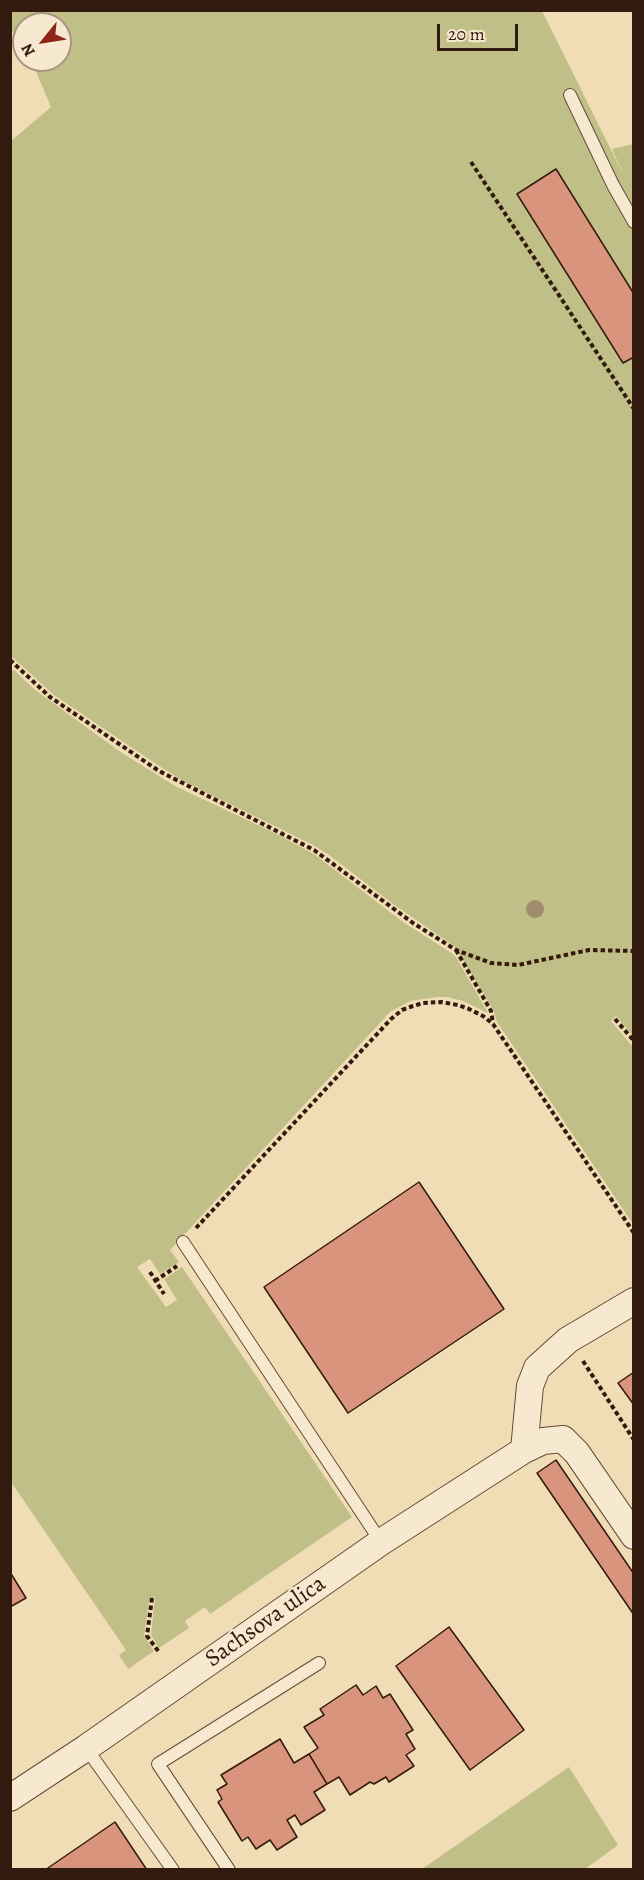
<!DOCTYPE html>
<html>
<head>
<meta charset="utf-8">
<style>
  body { margin:0 }
  #map { position:relative; width:644px; height:1880px; overflow:hidden; background:#f1ddb5; font-family:Alegreya,serif }
  canvas { display:block }
  .frame { position:absolute; inset:0; border:12px solid #321a0e; pointer-events:none }
  .north { position:absolute; left:12px; top:12px; width:60px; height:60px; box-sizing:border-box; background:#f6e9cf; border:2px solid #a89682; border-radius:50%; rotate:240deg; font-size:16px; font-weight:700; line-height:24px; text-align:center; color:#321a0e }
  .north::after { content:''; display:block; margin:auto; width:21px; height:27px; background:#8f2418; clip-path:polygon(50% 0,100% 100%,50% 72%,0 100%) }
  .scale { position:absolute; left:437px; top:24px; width:81px; height:27px; box-sizing:border-box; border:3px solid #321a0e; border-top:0; padding-left:8px; font-size:18px; line-height:21px; white-space:nowrap; color:#321a0e; -webkit-text-stroke:4px #f6e9cf; paint-order:stroke }
</style>
</head>
<body>
<div id="map">
<canvas width="644" height="1880"></canvas>
<div class="frame"></div>
<div class="north">N</div>
<div class="scale">20 m</div>
</div>
<script>
const ctx = document.querySelector('canvas').getContext('2d');
ctx.lineJoin = 'round';
function fill(path, color) { ctx.fillStyle = color; ctx.fill(path, 'evenodd'); }
const shape = rows => new Path2D(rows.map(r => 'M' + r).join(''));
function strokePath(path, color, width, dash) { ctx.strokeStyle = color; ctx.lineWidth = width; ctx.lineCap = dash ? 'butt' : 'round'; ctx.setLineDash(dash || []); ctx.stroke(path); }
function write(font, color, halo, rows, align = 'center') {
  ctx.font = font + ' Alegreya,serif'; ctx.lineWidth = 4.5; ctx.setLineDash([]); ctx.textBaseline = 'middle'; ctx.strokeStyle = halo; ctx.fillStyle = color; for (const [text, x, y, turn = 0] of rows) {
    ctx.save(); ctx.translate(x, y); ctx.rotate((+turn || 0) * Math.PI / 180); ctx.textAlign = isNaN(turn) ? turn : align; if (halo) ctx.strokeText(text, 0, 0); ctx.fillText(text, 0, 0); ctx.restore();
  }
}
fill(shape([
  [11,10,542,11,625,178,612,149,633,144,633,1036,616,1016,611,1021,633,1047,633,1224,497,1022,493,1009,454,946,393,904,329,855,313,845,185,782,159,766,54,695,11,656,11,141,51,107,31,60,60,60,60,24,24,24,24,45,11,30],
  [14,670,34,689,119,751,175,786,275,833,314,854,403,922,450,952,456,957,488,1013,463,1001,447,997,437,997,410,1001,390,1012,170,1250,179,1262,160,1274,150,1259,137,1267,166,1307,177,1300,164,1279,182,1267,352,1517,210,1614,205,1607,185,1621,189,1628,159,1648,151,1635,155,1597,152,1598,149,1601,144,1636,154,1651,128,1669,119,1655,126,1650,11,1482,10,672],
  [569,1767,618,1845,585,1869,422,1869]
]), '#c1bf88');
const building = shape([
  [556,169,634,294,634,357,623,363,517,194,556,169],
  [419,1182,504,1309,348,1413,264,1287,419,1182],
  [634,1372,634,1405,618,1383,634,1372],
  [556,1460,634,1574,634,1615,537,1473,556,1460],
  [10,1572,26,1598,10,1607,10,1572],
  [449,1627,524,1730,470,1770,396,1666,449,1627],
  [356,1685,363,1695,376,1686,383,1698,390,1694,413,1730,406,1734,415,1749,406,1755,414,1766,389,1782,386,1777,374,1784,370,1782,350,1795,339,1777,327,1784,309,1754,318,1748,304,1727,324,1715,320,1709,356,1685],
  [280,1739,294,1763,309,1754,327,1784,314,1792,325,1810,301,1825,295,1815,287,1820,297,1837,277,1850,270,1840,256,1849,248,1837,242,1841,218,1802,222,1799,217,1790,227,1784,221,1775,280,1739],
  [115,1822,147,1870,45,1870,115,1822]
]);
fill(building, '#d8947d');
strokePath(building, '#321a0e', 1.5);
const lane = shape([
  [570,95,613,185,634,222],
  [183,1242,381,1542],
  [86,1748,173,1870],
  [229,1870,158,1764,319,1663]
]);
const street = shape([
  [634,1301,568,1340,537,1368,530,1386,524,1450,543,1441,563,1439,577,1453,634,1536],
  [10,1798,86,1748,381,1542,524,1450]
]);
strokePath(lane, '#624b38', 14);
strokePath(street, '#624b38', 28);
strokePath(shape([
  [471,162,634,409],
  [10,660,50,697,159,771,314,850,413,923,456,950,491,963,518,965,589,950,634,951],
  [456,950,491,1011,493,1023],
  [615,1019,634,1041],
  [196,1228,391,1019,402,1010,413,1006,423,1003,441,1002,458,1005,469,1009,483,1016,493,1024,634,1233],
  [150,1272,164,1294],
  [155,1281,177,1266],
  [583,1361,634,1440],
  [152,1598,147,1636,159,1652]
]), '#321a0e', 4, [4.5, 3]);
strokePath(lane, '#f6e9cf', 12);
strokePath(street, '#f6e9cf', 26);
ctx.fillStyle = '#a08d6e';
for (const [x, y] of [
  [535,909]
]) { ctx.beginPath(); ctx.arc(x, y, 9, 0, 2 * Math.PI); ctx.fill(); }
write('24px', '#321a0e', '#f6e9cf', [
  ["Sachsova ulica",266,1622,-35]
]);
</script>
</body>
</html>
